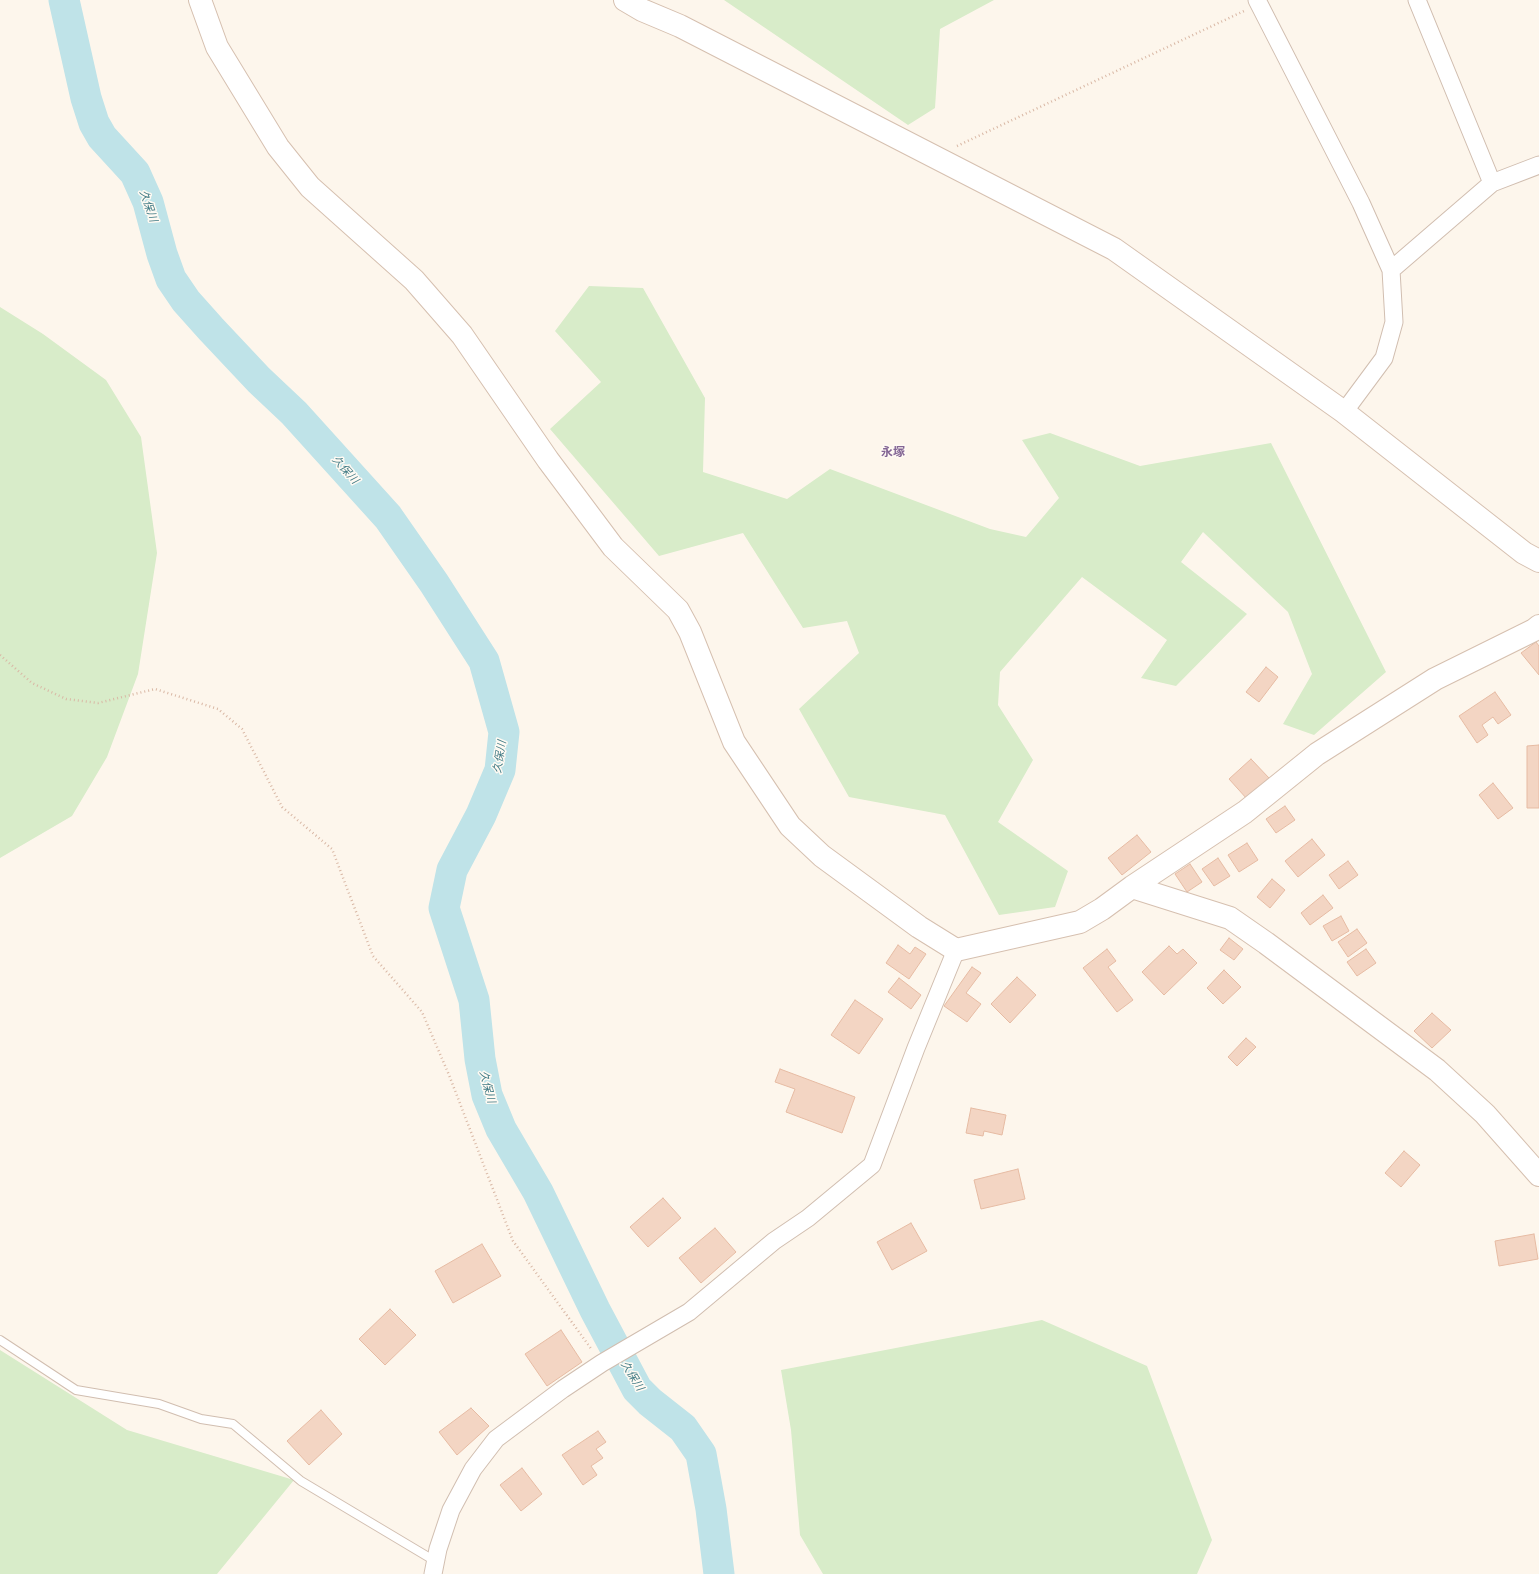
<!DOCTYPE html>
<html>
<head>
<meta charset="utf-8">
<style>
  body { margin:0 }
  canvas { display:block; background:#fdf6ec }
</style>
</head>
<body>
<canvas width="1539" height="1574"></canvas>
<script>
const ctx = document.querySelector('canvas').getContext('2d');
ctx.lineJoin = 'round';
function fill(path, color) { ctx.fillStyle = color; ctx.fill(path, 'evenodd'); }
const shape = rows => new Path2D(rows.map(r => 'M' + r).join(''));
function strokePath(path, color, width, dash) { ctx.strokeStyle = color; ctx.lineWidth = width; ctx.lineCap = dash ? 'butt' : 'round'; ctx.setLineDash(dash || []); ctx.stroke(path); }
function write(font, color, halo, rows, align = 'center') {
  ctx.font = font + ' Manrope,"Noto Sans JP",sans-serif'; ctx.lineWidth = 3; ctx.setLineDash([]); ctx.textBaseline = 'middle'; ctx.strokeStyle = halo; ctx.fillStyle = color; for (const [text, x, y, turn = 0] of rows) {
    ctx.save(); ctx.translate(x, y); ctx.rotate((+turn || 0) * Math.PI / 180); ctx.textAlign = isNaN(turn) ? turn : align; if (halo) ctx.strokeText(text, 0, 0); ctx.fillText(text, 0, 0); ctx.restore();
  }
}
fill(shape([
  [724,0,994,0,940,29,935,108,908,125],
  [589,286,643,288,705,398,703,472,787,499,830,469,990,529,1026,537,1059,498,1022,440,1050,433,1140,466,1271,443,1386,672,1314,735,1283,724,1312,674,1288,612,1203,532,1181,562,1247,614,1176,686,1141,678,1167,640,1082,577,1000,672,998,705,1033,760,998,822,1068,871,1055,907,999,915,945,815,849,797,799,709,859,653,847,621,803,628,743,533,659,556,550,429,601,382,555,331],
  [0,307,43,334,106,380,141,437,157,553,138,674,107,757,72,816,0,858],
  [1042,1320,1147,1366,1212,1540,1197,1574,823,1574,800,1535,791,1430,781,1370],
  [0,1350,127,1430,294,1480,217,1574,0,1574]
]), '#d8ecc9');
strokePath(shape([
  [64,0,86,98,94,123,102,137,135,173,148,202,162,254,171,279,186,301,211,329,259,380,294,413,388,517,434,583,484,661,504,732,500,770,481,815,452,870,444,908,474,1000,480,1059,487,1095,501,1129,538,1192,595,1310,637,1389,650,1402,683,1428,701,1454,711,1509,719,1574]
]), '#bfe3e8', 31);
const building = shape([
  [1536,642,1539,646,1539,675,1521,653,1536,642],
  [1266,667,1278,677,1259,702,1246,692,1266,667],
  [1495,692,1511,715,1498,724,1493,717,1482,725,1488,735,1477,743,1459,716,1495,692],
  [1539,745,1539,808,1527,808,1527,746,1539,745],
  [1251,759,1269,778,1247,799,1229,779,1251,759],
  [1493,783,1513,808,1498,819,1479,795,1493,783],
  [1285,806,1295,820,1276,833,1266,819,1285,806],
  [1137,835,1151,852,1122,875,1108,858,1137,835],
  [1312,839,1325,855,1298,877,1285,861,1312,839],
  [1247,843,1258,860,1239,872,1228,855,1247,843],
  [1218,858,1230,876,1214,886,1202,869,1218,858],
  [1348,861,1358,875,1339,889,1329,875,1348,861],
  [1190,864,1202,882,1187,892,1175,874,1190,864],
  [1272,879,1285,890,1270,908,1257,897,1272,879],
  [1323,895,1333,908,1310,925,1301,913,1323,895],
  [1341,916,1349,931,1332,941,1323,926,1341,916],
  [1357,929,1367,943,1348,957,1338,942,1357,929],
  [1229,938,1243,949,1234,960,1220,950,1229,938],
  [898,945,910,954,915,947,926,954,909,979,886,963,898,945],
  [1169,946,1177,954,1183,949,1197,963,1164,995,1142,972,1169,946],
  [1107,949,1116,961,1108,967,1133,1000,1117,1012,1083,968,1107,949],
  [1366,949,1376,963,1357,976,1347,962,1366,949],
  [972,967,981,973,966,993,981,1004,967,1022,944,1006,972,967],
  [1224,970,1241,987,1223,1004,1207,988,1224,970],
  [1017,977,1036,995,1010,1023,991,1004,1017,977],
  [899,978,921,995,911,1009,888,992,899,978],
  [855,1000,883,1019,859,1054,831,1035,855,1000],
  [1432,1013,1451,1030,1432,1048,1414,1031,1432,1013],
  [1246,1038,1256,1047,1237,1066,1228,1057,1246,1038],
  [780,1069,855,1097,842,1133,786,1112,795,1089,775,1082,780,1069],
  [971,1108,1006,1115,1002,1135,984,1131,983,1136,966,1133,971,1108],
  [1404,1151,1420,1165,1401,1187,1385,1173,1404,1151],
  [1018,1169,1025,1199,981,1209,974,1180,1018,1169],
  [663,1198,681,1218,648,1247,630,1227,663,1198],
  [911,1223,927,1251,892,1270,877,1242,911,1223],
  [715,1228,736,1252,701,1283,679,1258,715,1228],
  [1534,1234,1538,1259,1499,1266,1495,1241,1534,1234],
  [482,1244,501,1276,453,1303,435,1271,482,1244],
  [390,1309,416,1335,385,1365,359,1339,390,1309],
  [561,1330,582,1362,547,1386,525,1354,561,1330],
  [471,1408,489,1426,457,1455,439,1432,471,1408],
  [321,1410,342,1434,309,1465,287,1441,321,1410],
  [598,1431,606,1442,596,1449,603,1458,591,1466,597,1475,583,1485,562,1455,598,1431],
  [522,1468,542,1494,521,1511,500,1485,522,1468]
]);
fill(building, '#f3d5c3');
strokePath(building, '#e6bba3', 1);
const lane = shape([
  [0,1340,76,1390,159,1404,201,1419,233,1424,301,1481,435,1561]
]);
const street = shape([
  [1257,0,1361,203,1391,270,1394,322,1384,358,1344,412],
  [1492,183,1539,165],
  [1391,270,1492,183,1417,0],
  [433,1574,438,1549,451,1510,473,1469,496,1439,563,1389,602,1363,689,1312,774,1241,808,1218,872,1165,916,1048,956,950]
]);
const secondary = shape([
  [200,0,217,47,278,147,310,187,414,280,462,335,548,460,613,547,678,610,690,632,734,742,790,826,822,856,919,927,956,950,1080,922,1102,909,1132,887,1245,812,1317,754,1435,679,1534,630,1539,626],
  [625,0,642,10,680,26,1114,249,1344,412,1524,553,1539,561],
  [1132,887,1230,918,1266,943,1437,1070,1485,1114,1539,1175]
]);
strokePath(lane, '#d1beb0', 10);
strokePath(street, '#d1beb0', 19);
strokePath(secondary, '#d6c0b0', 24);
strokePath(shape([
  [957,146,1244,11],
  [0,655,32,683,66,699,98,703,155,689,218,709,242,729,282,807,332,849,373,956,422,1012,449,1075,513,1241,592,1350]
]), '#d9b8a5', 2.5, [1, 3]);
strokePath(lane, '#fff', 8);
strokePath(street, '#fff', 17);
strokePath(secondary, '#fff', 22);
write('italic 11px', '#437c86', '#fffaf3', [
  ["久保川",148,206,71],
  ["久保川",345,470,48],
  ["久保川",500,757,-81],
  ["久保川",487,1087,75],
  ["久保川",632,1376,58]
]);
write('bold 12px', '#846695', '#fffaf3', [
  ["永塚",893,453]
]);
</script>
</body>
</html>
